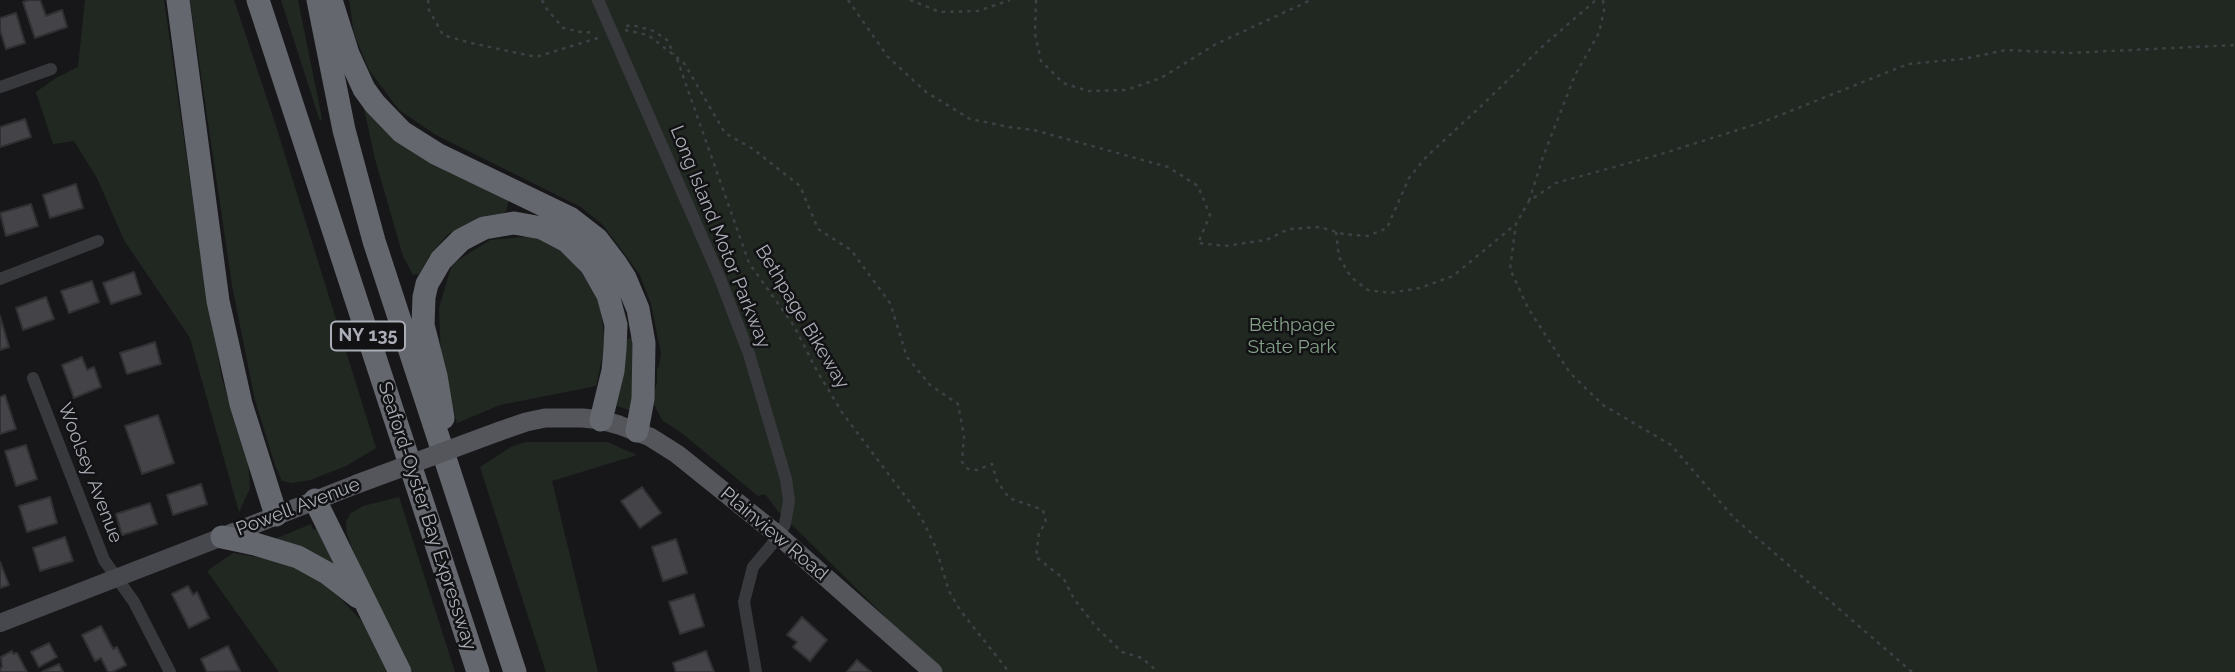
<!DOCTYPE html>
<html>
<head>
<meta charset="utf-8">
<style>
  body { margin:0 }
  canvas { display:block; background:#171719 }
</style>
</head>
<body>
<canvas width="2235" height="672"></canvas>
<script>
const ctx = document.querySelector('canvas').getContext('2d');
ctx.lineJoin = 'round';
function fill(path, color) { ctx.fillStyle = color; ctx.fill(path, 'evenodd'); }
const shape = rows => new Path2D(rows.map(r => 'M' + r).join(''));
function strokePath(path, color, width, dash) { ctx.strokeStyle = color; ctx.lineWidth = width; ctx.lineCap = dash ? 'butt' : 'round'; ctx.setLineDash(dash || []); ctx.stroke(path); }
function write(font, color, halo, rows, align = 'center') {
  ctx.font = font + ' Raleway,sans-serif'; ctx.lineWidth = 5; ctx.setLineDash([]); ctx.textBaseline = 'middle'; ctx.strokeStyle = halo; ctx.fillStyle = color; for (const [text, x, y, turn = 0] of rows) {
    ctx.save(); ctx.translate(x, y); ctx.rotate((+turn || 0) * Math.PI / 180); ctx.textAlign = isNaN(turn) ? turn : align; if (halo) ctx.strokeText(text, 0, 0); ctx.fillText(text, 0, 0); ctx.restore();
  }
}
fill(shape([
  [85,0,164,0,205,286,222,379,248,462,250,488,239,512,190,338,124,240,97,178,74,141,53,144,36,92,56,78,78,67],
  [190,0,234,0,275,123,376,448,346,466,310,480,292,483,282,481,275,465,255,400,232,285],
  [281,0,298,0,322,119,320,121],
  [349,0,2235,0,2235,672,941,672,778,511,765,494,758,496,683,434,662,420,652,400,657,383,657,368,659,367,661,353,651,304,640,275,603,225,581,207,436,135,399,110,369,70,354,34],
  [363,104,509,199,506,212,480,220,448,234,430,255,419,274,413,275,403,256,375,159],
  [535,236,571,255,600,304,605,344,596,386,500,405,457,423,441,358,439,308,452,264,490,240],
  [637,337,633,407,629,410,617,406,617,399,627,339],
  [526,442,607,442,637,455,552,481,598,672,546,672,480,467,511,447],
  [399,497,455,672,412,672,361,571,347,534,346,522,350,514,363,506],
  [311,524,313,530,321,527,343,573,275,539],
  [233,553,299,564,341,599,367,627,388,672,279,672,207,571]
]), '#212822');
const building = shape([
  [30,0,40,0,46,16,62,10,67,27,35,38,23,2,30,0],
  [16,13,25,43,6,49,0,30,0,18,16,13],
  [25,119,31,137,0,147,0,127,25,119],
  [76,184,83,208,50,218,43,195,76,184],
  [31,204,38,226,6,236,0,213,31,204],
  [134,272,141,294,111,304,103,283,134,272],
  [92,281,99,302,69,313,61,291,92,281],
  [46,297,54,319,23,330,16,308,46,297],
  [0,316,9,347,0,350,0,316],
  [155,342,161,364,127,374,120,353,155,342],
  [82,357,87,370,94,367,101,387,74,398,62,365,82,357],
  [5,395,16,429,0,434,0,397,5,395],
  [158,415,174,463,142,474,125,426,158,415],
  [26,445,37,479,16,486,5,451,26,445],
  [201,484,207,504,173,515,167,495,201,484],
  [642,487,661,513,640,528,621,501,642,487],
  [50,497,57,523,27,532,19,506,50,497],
  [150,503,157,524,122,535,116,514,150,503],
  [65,537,73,561,40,571,33,548,65,537],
  [676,539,687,573,663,581,652,547,676,539],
  [0,562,9,585,0,588,0,562],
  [188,586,193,595,197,592,209,618,189,628,172,594,188,586],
  [694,594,704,626,680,634,669,602,694,594],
  [802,617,827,640,810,661,793,647,797,642,787,635,802,617],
  [101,626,113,649,117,647,126,665,112,672,108,672,101,658,95,661,82,635,101,626],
  [49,643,57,657,39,667,31,652,49,643],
  [228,646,240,671,207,672,201,659,228,646],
  [12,651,13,654,17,653,27,672,0,672,0,668,2,667,1,657,12,651],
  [706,651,714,672,676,672,673,663,706,651],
  [857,660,871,672,847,672,857,660],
  [59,664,63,672,42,672,59,664]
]);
fill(building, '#444448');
strokePath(building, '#313134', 2);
strokePath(shape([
  [428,0,429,10,443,35,471,43,536,57,598,38],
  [542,0,546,8,563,28,585,33,595,31],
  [848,0,888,57,926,92,970,119,1009,127,1034,130,1168,167,1198,186,1210,215,1198,243,1225,246,1266,240,1289,229,1320,227,1343,234,1368,236,1387,228,1409,178,1427,156,1477,110,1544,45,1596,0],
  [910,0,940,12,978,11,1010,0],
  [1036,0,1035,34,1041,61,1063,83,1088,91,1126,90,1161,78,1216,44,1311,0],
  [626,26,632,25,654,31,667,40,674,54],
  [625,30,648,35,684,63,725,133,753,149,800,186,818,229,851,250,890,303,907,357,930,385,958,404,964,436,962,462,968,469,977,470,992,464,997,481,1009,498,1043,510,1046,522,1039,533,1036,557,1064,579,1074,599,1097,628,1122,652,1142,658,1158,672],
  [677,59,749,263,794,326,817,371,843,414,921,517,935,546,949,591,960,610,1009,672],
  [1529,201,1543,157,1575,75,1599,33,1604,10,1603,0],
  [1336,232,1339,257,1351,277,1368,290,1390,293,1420,288,1453,276,1516,224],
  [1912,672,1734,518,1671,445,1603,405,1570,373,1528,308,1510,269,1516,224,1529,201,1556,183,1658,155,1763,122,1908,64,1963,59,2006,50,2069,53,2235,45]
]), '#3e4044', 2.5, [3.5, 5]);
strokePath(shape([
  [598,0,719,276,749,354,786,479,789,501,785,524,779,536,753,567,744,602,756,672],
  [0,87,51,69],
  [0,279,98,241],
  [33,378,104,560,134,602,170,672]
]), '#38393d', 12);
strokePath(shape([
  [0,623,222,537]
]), '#47484d', 18);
strokePath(shape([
  [500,431,526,422,545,418,583,418,601,420,619,425,650,437,677,454,779,536,933,672],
  [222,537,357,484]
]), '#55565c', 19);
strokePath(shape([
  [178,0,218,301,241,404,276,515],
  [258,0,478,672],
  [318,0,344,130,374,241,515,672],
  [331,0,348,54,364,89,375,104,402,132,437,154,570,218,597,239,616,264,625,278,638,309,644,343,643,399,637,431],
  [443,418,436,376,423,325,424,297,427,284,441,260,461,240,484,228,514,223,542,228,567,241,591,265,608,295,616,325,615,349,613,371,601,420],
  [315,500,400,672],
  [222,537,255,544,298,557,327,573,358,597]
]), '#65676e', 23);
strokePath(shape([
  [357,484,500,431]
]), '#55565c', 19);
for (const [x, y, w] of [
  [368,336,74]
]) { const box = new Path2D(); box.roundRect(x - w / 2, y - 14.5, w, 29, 5); ctx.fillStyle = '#121214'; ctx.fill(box); strokePath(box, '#abaeb7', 2); }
write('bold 18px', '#abaeb7', null, [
  ["NY 135",368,336]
]);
write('19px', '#abaeb7', '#121214', [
  ["Long Island Motor Parkway",720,237,68],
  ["Bethpage Bikeway",802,317,59],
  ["Woolsey Avenue",90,473,69],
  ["Powell Avenue",298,507,-21],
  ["Seaford-Oyster Bay Expressway",427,516,72],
  ["Plainview Road",774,534,40]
]);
write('19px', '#84a087', '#121214', [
  ["Bethpage",1292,325],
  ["State Park",1292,347]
]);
</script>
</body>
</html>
